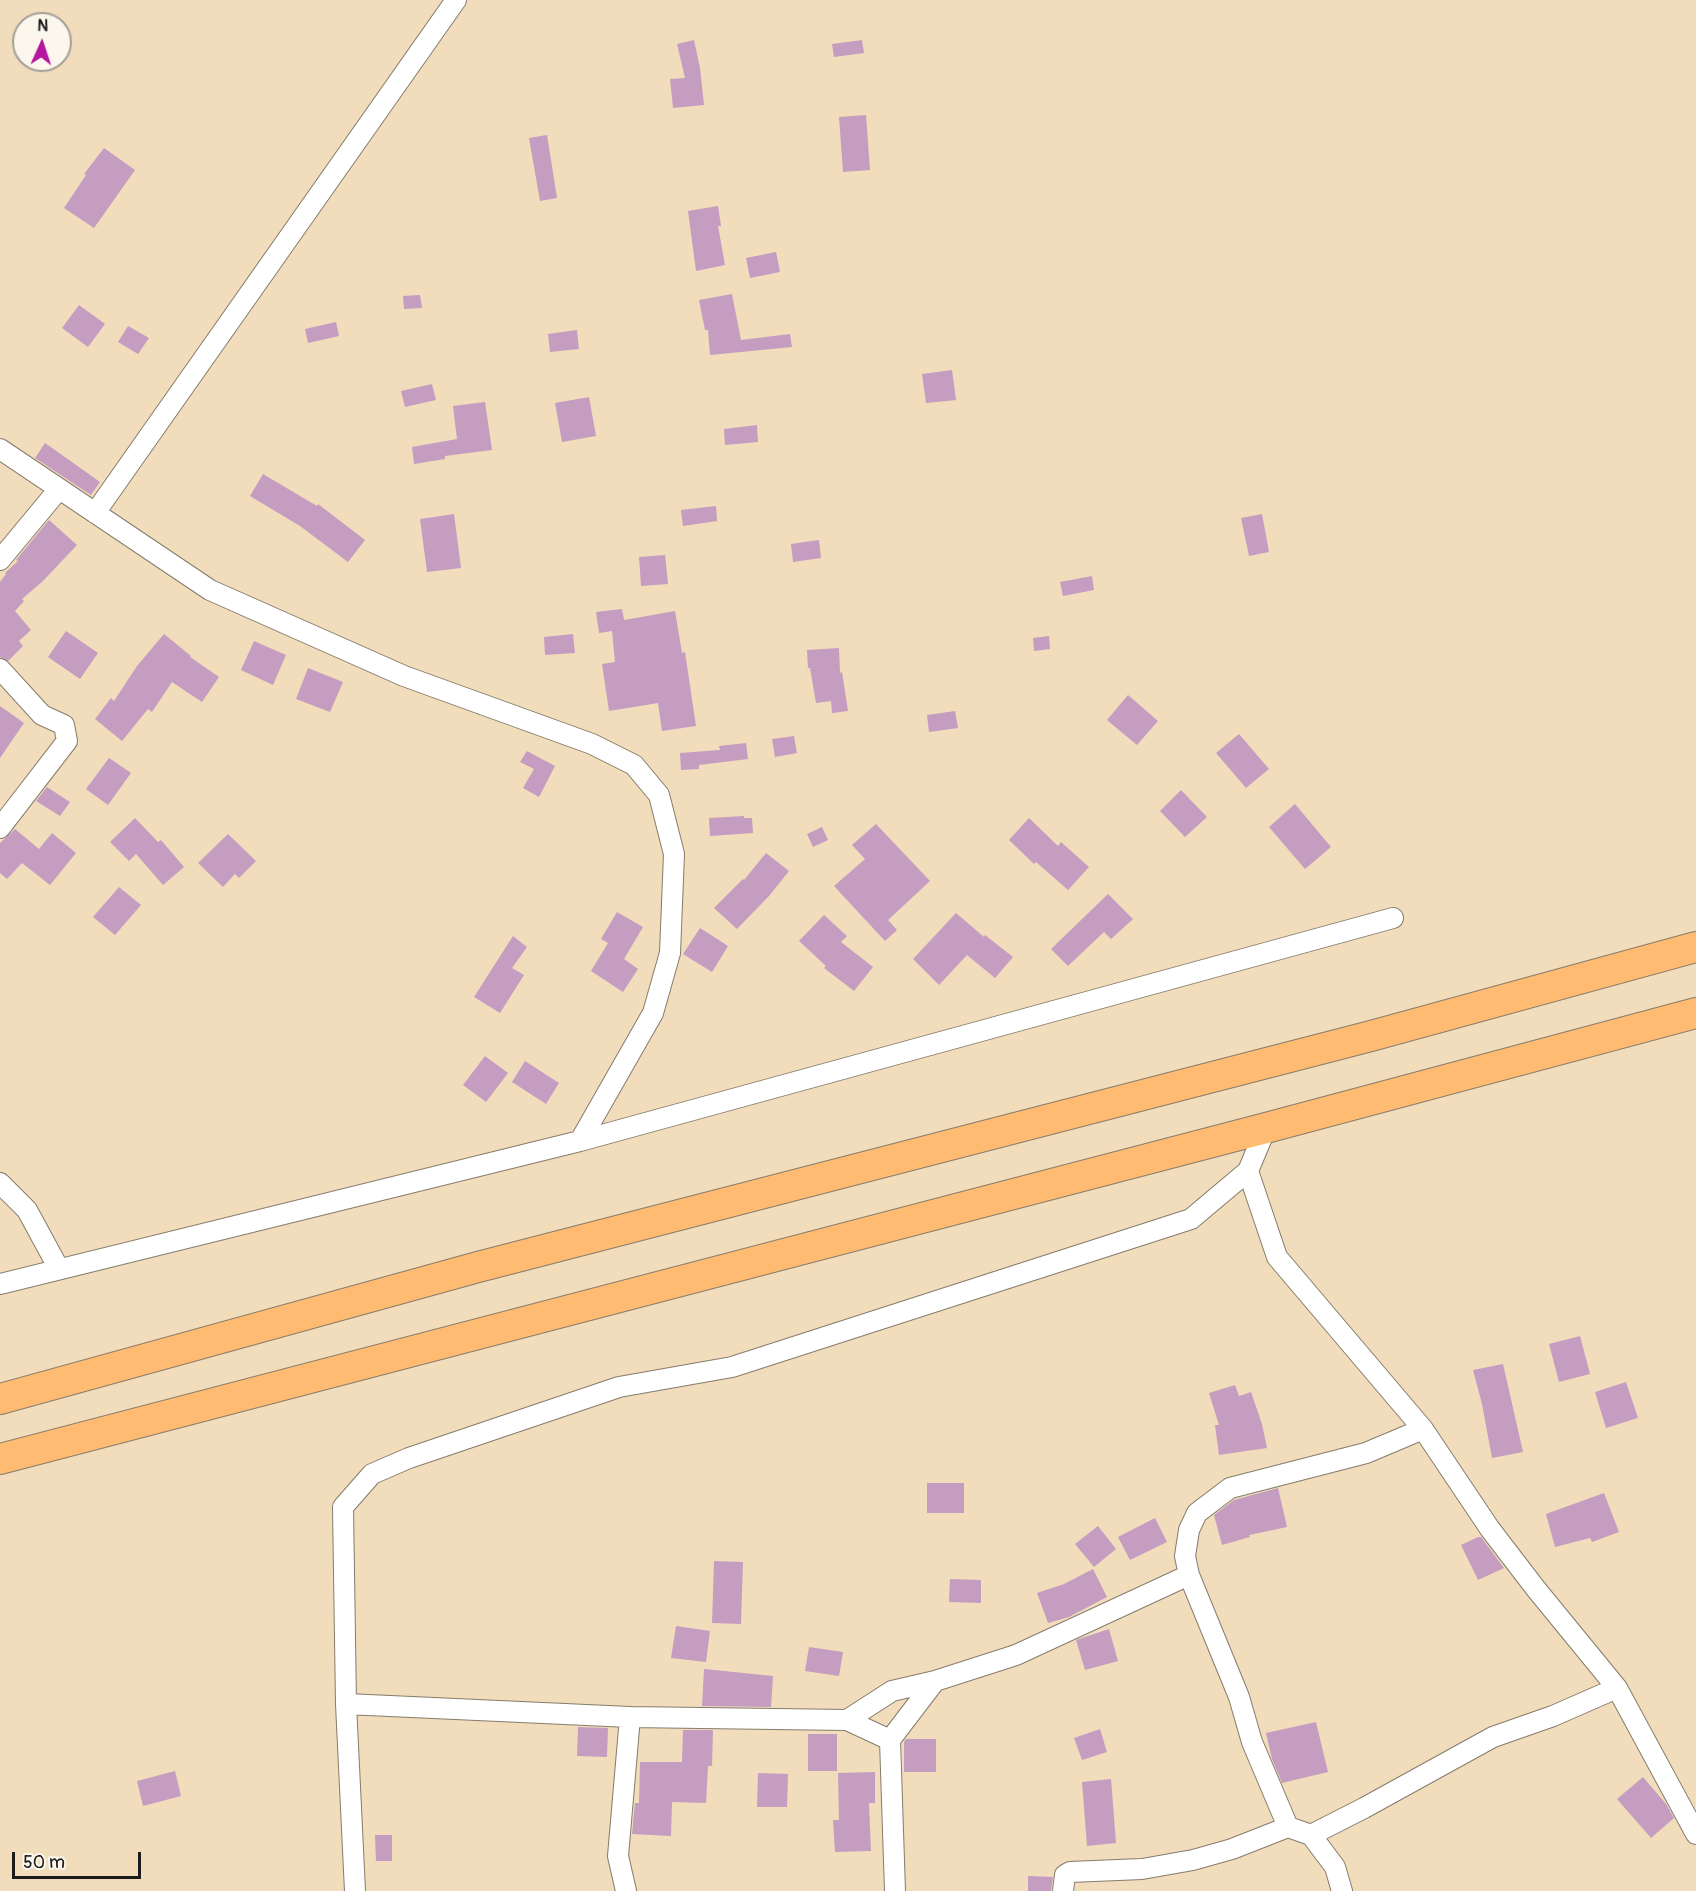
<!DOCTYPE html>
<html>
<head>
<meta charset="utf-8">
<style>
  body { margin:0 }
  #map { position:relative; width:1696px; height:1891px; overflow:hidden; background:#f1dcbb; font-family:Pangolin,sans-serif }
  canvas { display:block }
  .north { position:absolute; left:12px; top:12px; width:60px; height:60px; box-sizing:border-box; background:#fbf7ec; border:2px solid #a29f99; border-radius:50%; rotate:3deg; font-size:16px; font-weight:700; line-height:24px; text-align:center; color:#1c1c1c }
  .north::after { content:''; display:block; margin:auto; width:21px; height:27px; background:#b5179e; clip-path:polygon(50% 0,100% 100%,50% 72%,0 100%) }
  .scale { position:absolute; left:12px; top:1852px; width:129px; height:27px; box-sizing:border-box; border:3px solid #1c1c1c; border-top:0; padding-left:8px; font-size:18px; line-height:21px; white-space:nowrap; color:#1c1c1c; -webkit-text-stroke:4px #fbf7ec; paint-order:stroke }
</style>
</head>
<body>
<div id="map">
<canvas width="1696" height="1891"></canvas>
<div class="north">N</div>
<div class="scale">50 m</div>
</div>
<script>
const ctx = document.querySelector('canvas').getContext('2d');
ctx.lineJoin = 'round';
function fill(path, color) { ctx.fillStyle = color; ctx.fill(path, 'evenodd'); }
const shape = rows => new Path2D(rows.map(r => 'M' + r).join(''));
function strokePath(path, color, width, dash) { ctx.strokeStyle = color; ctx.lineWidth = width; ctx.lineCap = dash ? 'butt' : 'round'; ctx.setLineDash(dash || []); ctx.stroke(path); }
fill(shape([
  [694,40,700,68,704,105,673,108,670,79,685,78,677,44],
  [862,40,864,53,834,57,832,44],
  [866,115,870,170,843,172,839,117],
  [547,135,557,198,540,201,529,138],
  [104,148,135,170,94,228,64,208,86,175,84,174],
  [718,206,721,226,718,226,725,265,696,271,688,211],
  [776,252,780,272,750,278,746,258],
  [732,294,741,340,790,334,792,347,710,355,708,330,705,330,699,300],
  [420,295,422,308,404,309,403,296],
  [79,305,105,324,88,347,62,328],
  [336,322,339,336,308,343,305,329],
  [128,326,149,338,138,354,118,342],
  [577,330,579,349,550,352,548,334],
  [952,370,956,400,926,403,922,374],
  [432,384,436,400,405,407,401,391],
  [589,397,596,436,562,442,555,403],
  [485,402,492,450,445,456,445,459,414,464,412,447,457,439,453,406],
  [757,425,758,442,725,445,724,429],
  [45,443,100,482,91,495,35,458],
  [263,474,317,506,318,504,365,540,348,562,300,526,250,496],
  [716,506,717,521,683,526,681,510],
  [454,514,461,568,427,572,420,519],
  [1262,514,1269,552,1249,556,1241,518],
  [49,520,77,545,43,581,22,599,24,601,15,611,31,630,19,641,23,646,8,661,0,657,0,582,6,574,5,573,18,561,16,560],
  [819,540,821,558,793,562,791,544],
  [665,555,668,584,641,586,639,557],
  [1092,576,1094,590,1063,596,1060,582],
  [622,609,624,620,675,611,682,653,685,652,696,726,662,731,658,703,609,711,602,664,615,662,612,631,599,633,596,612],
  [66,631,98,653,80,679,48,657],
  [164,634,191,656,190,657,219,677,202,702,172,682,152,712,148,709,122,741,95,719,111,698,114,701,137,666],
  [573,634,575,653,545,655,544,637],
  [1049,636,1050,649,1034,651,1033,638],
  [254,641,286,655,273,685,241,670],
  [839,648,840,673,842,672,848,711,832,713,831,701,816,703,810,668,808,668,807,650],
  [308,668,343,682,330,712,296,699],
  [1128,695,1158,721,1137,745,1107,720],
  [0,706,24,723,0,758],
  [955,711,958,728,929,732,927,715],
  [1239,734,1269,769,1246,788,1216,753],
  [794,736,797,753,775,757,772,739],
  [746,743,748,759,699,765,699,769,681,770,680,753,720,750,719,746],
  [527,751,555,766,539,797,523,788,534,769,520,762],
  [109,758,131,773,108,805,86,789],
  [47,787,70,802,60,816,36,801],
  [1181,790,1207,817,1185,837,1160,811],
  [1295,804,1331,847,1305,869,1269,827],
  [744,816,744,818,752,818,753,833,710,836,709,818],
  [135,818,158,842,161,840,184,867,163,885,136,854,129,861,110,842],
  [1029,818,1058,846,1061,842,1089,867,1068,890,1036,862,1034,864,1009,840],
  [876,824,930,881,888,920,897,930,885,941,834,886,865,859,852,845],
  [822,827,828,840,813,847,807,834],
  [15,829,39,849,52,833,76,853,50,885,22,863,7,879,0,873,0,843],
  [228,834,256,861,239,878,235,874,223,887,198,863],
  [766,853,789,871,769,896,737,929,714,908,743,879,744,880],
  [119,887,141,905,115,935,93,917],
  [1108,894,1133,919,1111,939,1104,932,1068,966,1051,949],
  [617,912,643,927,624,959,638,969,623,992,591,971,608,943,601,939],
  [956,913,984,937,985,935,1013,957,995,978,967,955,939,985,913,959],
  [824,915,847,936,841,942,873,967,854,991,824,968,826,966,799,941],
  [700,928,728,946,712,972,683,954],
  [513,936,527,947,512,968,524,975,500,1013,474,997],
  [485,1056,508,1073,486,1102,463,1085],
  [525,1061,559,1083,546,1104,512,1082],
  [1580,1336,1590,1374,1559,1382,1549,1344],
  [1503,1364,1523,1452,1492,1458,1482,1404,1473,1370],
  [1626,1382,1638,1418,1606,1428,1595,1392],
  [1235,1385,1239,1396,1251,1392,1262,1424,1267,1448,1219,1455,1215,1425,1219,1425,1209,1393],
  [927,1483,964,1483,964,1513,927,1513],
  [1278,1488,1287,1527,1249,1535,1250,1537,1222,1545,1214,1515,1234,1500],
  [1604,1493,1619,1532,1592,1542,1590,1538,1555,1547,1546,1514],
  [1155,1518,1167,1542,1130,1560,1118,1537],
  [1098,1526,1116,1549,1094,1567,1075,1544],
  [1478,1537,1481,1537,1504,1568,1478,1580,1461,1545],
  [714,1561,743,1562,741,1624,712,1623],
  [1093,1569,1107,1597,1069,1617,1048,1623,1037,1593,1064,1584],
  [950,1579,981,1580,981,1603,949,1602],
  [676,1626,710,1631,706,1662,671,1658],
  [1109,1629,1118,1661,1085,1670,1076,1640],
  [809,1647,843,1652,839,1676,805,1671],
  [704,1669,773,1676,771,1707,702,1706],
  [1316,1722,1328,1772,1282,1783,1272,1759,1266,1733],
  [578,1727,608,1728,607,1757,577,1756],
  [1100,1729,1107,1752,1082,1760,1074,1738],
  [683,1730,713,1730,712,1766,708,1766,706,1803,672,1802,671,1836,632,1834,635,1803,639,1803,640,1762,682,1762],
  [808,1734,837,1734,837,1771,808,1771],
  [906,1739,936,1739,936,1772,904,1772,904,1742],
  [175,1771,181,1796,143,1806,137,1781],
  [875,1772,875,1803,869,1803,871,1851,835,1852,833,1820,839,1820,838,1773],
  [758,1773,788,1774,787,1807,757,1807],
  [1643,1777,1666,1804,1674,1818,1651,1838,1617,1799],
  [1111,1779,1116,1843,1087,1846,1082,1782],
  [375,1835,392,1835,392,1861,376,1861],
  [1028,1876,1053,1877,1051,1891,1028,1891]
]), '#c49dc1');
const minor = shape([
  [0,449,210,590,404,676,592,744,634,765,659,795,674,854,670,953,653,1013,580,1141],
  [95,513,456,0],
  [0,560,59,489],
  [0,669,42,715,64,725,67,741,0,828],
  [1248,1171,1277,1257,1423,1429,1490,1529,1536,1589,1617,1688,1696,1834],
  [0,1183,27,1210,59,1269],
  [0,1284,580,1141,1393,918],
  [1423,1429,1366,1453,1230,1488,1197,1513,1189,1530,1185,1556,1189,1575,1239,1697,1252,1742,1288,1827,1311,1835,1364,1808,1493,1737,1553,1716,1617,1688],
  [346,1704,630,1717,847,1720,890,1740],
  [847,1720,892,1691,935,1681],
  [1311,1835,1335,1867,1342,1891],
  [355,1891,346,1704,343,1507,372,1474,409,1458,619,1387,732,1367,1191,1219,1248,1171,1266,1128],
  [626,1891,618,1856,630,1717],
  [895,1891,890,1740,935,1681,1016,1655,1189,1575],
  [1063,1891,1065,1875,1070,1872,1142,1869,1193,1860,1232,1849,1288,1827]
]);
const highway = shape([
  [0,1399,478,1267,1371,1036,1696,947],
  [0,1459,1266,1128,1696,1013]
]);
strokePath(minor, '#867c6c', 22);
strokePath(highway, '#867c6c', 32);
strokePath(minor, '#fff', 20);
strokePath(highway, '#ffbb71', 30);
</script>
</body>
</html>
